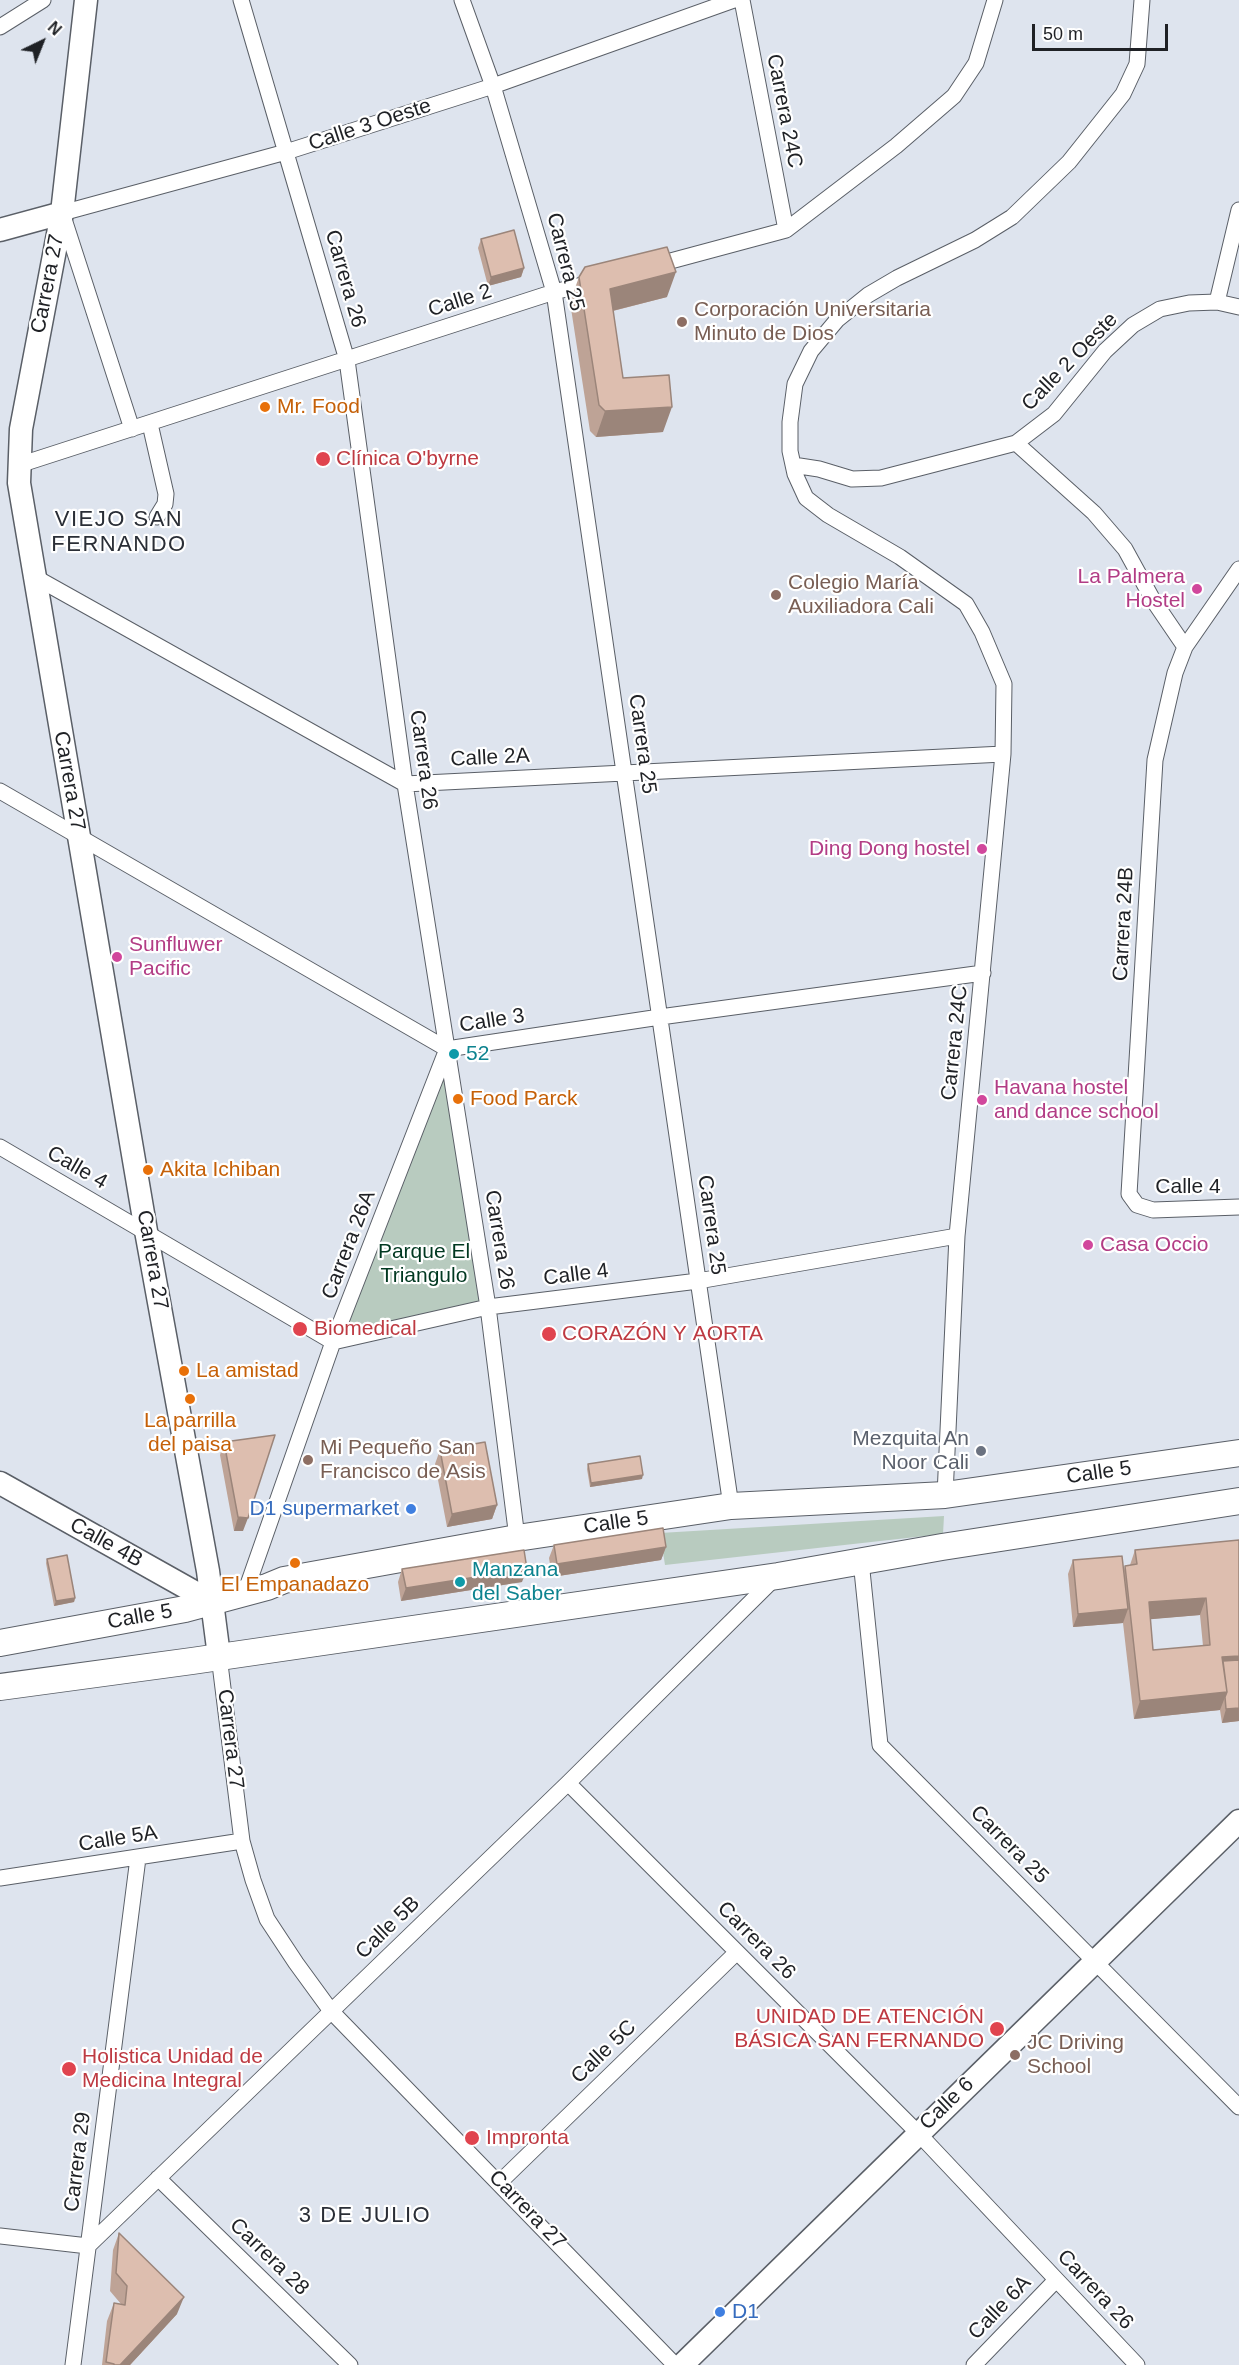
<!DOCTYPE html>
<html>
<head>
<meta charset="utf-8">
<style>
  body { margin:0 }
  #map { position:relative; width:1239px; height:2365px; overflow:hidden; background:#dee4ee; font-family:Helvetica,sans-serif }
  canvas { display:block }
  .north { position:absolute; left:12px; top:12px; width:60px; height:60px; -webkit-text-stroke:4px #fff; paint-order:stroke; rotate:43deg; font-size:16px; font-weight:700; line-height:24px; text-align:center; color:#1f2125 }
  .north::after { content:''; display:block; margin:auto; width:21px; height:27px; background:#1f2125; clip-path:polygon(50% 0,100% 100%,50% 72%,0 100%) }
  .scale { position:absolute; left:1032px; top:24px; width:136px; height:27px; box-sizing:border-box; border:3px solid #1f2125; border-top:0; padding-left:8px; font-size:18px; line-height:21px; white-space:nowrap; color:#1f2125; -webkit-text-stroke:4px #fff; paint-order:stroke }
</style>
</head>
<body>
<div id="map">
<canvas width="1239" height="2365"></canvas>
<div class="north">N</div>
<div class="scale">50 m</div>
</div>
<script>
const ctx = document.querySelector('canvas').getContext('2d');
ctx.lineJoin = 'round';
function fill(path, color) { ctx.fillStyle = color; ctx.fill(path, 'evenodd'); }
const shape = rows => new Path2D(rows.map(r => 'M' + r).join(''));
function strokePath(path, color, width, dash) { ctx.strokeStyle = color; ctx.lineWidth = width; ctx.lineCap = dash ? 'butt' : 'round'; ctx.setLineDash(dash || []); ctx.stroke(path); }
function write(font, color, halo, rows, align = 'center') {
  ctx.font = font + ' Helvetica,sans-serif'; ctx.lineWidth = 4.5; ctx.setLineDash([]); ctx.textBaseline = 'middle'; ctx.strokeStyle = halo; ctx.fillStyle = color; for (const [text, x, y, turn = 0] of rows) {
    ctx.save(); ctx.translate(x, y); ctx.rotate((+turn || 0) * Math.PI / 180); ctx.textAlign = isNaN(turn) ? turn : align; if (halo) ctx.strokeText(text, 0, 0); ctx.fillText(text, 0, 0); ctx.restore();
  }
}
fill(shape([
  [447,1049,488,1307,333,1342],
  [944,1516,943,1534,665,1565,660,1533]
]), '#b8cbbf');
const street = shape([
  [241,0,347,360,405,784,488,1307,517,1538],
  [462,0,493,86,554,292,731,1506],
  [742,0,786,230],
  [0,27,43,0],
  [652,266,786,230,896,146,954,96,976,63,995,0],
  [1217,302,1239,210],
  [150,424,166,494,165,504,157,517],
  [132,429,62,213,286,152,493,86,734,0],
  [1016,443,1094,513,1125,549,1153,600,1185,647],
  [19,465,554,292,594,282],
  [793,465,819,469,852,479,881,478,1016,443,1054,414,1105,351,1133,325,1160,309,1189,303,1217,302,1239,307],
  [1239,569,1185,647,1175,673,1155,760,1129,1194,1137,1205,1153,1210,1239,1207],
  [33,576,405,784,1003,754],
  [0,791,447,1049,660,1017,983,973],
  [0,1147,333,1342,488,1307,698,1281,957,1236],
  [945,1495,957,1236,1003,754,1004,684,982,632,966,604,900,557,828,515,806,498,795,474,790,451,790,422,795,384,811,351,837,320,868,295,897,278,975,240,1012,217,1069,162,1123,94,1137,64,1142,0],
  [861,1561,880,1745,1239,2107],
  [245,1593,333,1342,447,1049],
  [219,1656,242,1841,253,1880,267,1919,296,1963,331,2011,675,2365],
  [568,1783,918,2133,1137,2365],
  [0,1878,242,1841],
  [158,2178,350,2365],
  [500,2182,737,1952],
  [0,2236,88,2246,568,1783,775,1578],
  [73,2365,138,1858],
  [974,2365,1056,2280]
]);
const secondary = shape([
  [86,0,62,213,21,429,19,483,146,1231,208,1571,219,1656],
  [0,230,62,213],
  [0,1483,212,1602],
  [682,2365,1239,1821]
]);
const primary = shape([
  [0,1643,185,1609,267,1587,284,1580,517,1538,731,1506,945,1495,1239,1453],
  [0,1687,192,1661,778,1576,942,1547,1239,1501]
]);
strokePath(street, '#5a5f67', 17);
strokePath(secondary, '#5a5f67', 25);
strokePath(primary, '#5a5f67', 28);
strokePath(street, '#fff', 15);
strokePath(secondary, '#fff', 22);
strokePath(primary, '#fff', 26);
fill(shape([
  [481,239,524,268,521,277,488,286,478,248],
  [579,277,667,297,613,311,623,378,663,432,596,437,590,431,570,302],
  [224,1442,243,1531,234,1531,220,1455],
  [440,1450,497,1505,492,1519,447,1527,435,1464],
  [588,1464,642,1479,590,1487,587,1469],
  [1239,1540,1239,1721,1222,1723,1220,1710,1134,1719,1123,1623,1073,1627,1068,1574,1073,1560,1124,1570,1125,1566,1130,1565,1135,1550],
  [1200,1615,1203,1646,1153,1650,1150,1619],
  [554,1545,666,1547,661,1560,552,1577,549,1558],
  [47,1559,75,1598,74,1602,54,1606,46,1563],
  [402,1569,522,1582,401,1601,398,1582],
  [119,2233,177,2314,130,2365,102,2365,107,2321,114,2303,121,2304,110,2291,113,2250]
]), '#bea396');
fill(shape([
  [524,268,521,277,488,286,491,277],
  [676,272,667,297,600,314,610,289],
  [672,407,663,432,596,437,605,411],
  [643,1475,642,1479,590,1487,591,1483],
  [497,1505,492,1519,447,1527,452,1514],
  [238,1517,248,1518,243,1531,234,1531],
  [666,1547,661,1560,552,1577,557,1564],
  [527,1569,522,1582,401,1601,406,1588],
  [75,1598,74,1602,54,1606,56,1601],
  [1206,1598,1200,1615,1142,1620,1149,1602],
  [1128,1609,1123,1623,1073,1627,1078,1614],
  [1239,1656,1239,1672,1222,1674,1222,1657],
  [1227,1692,1220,1710,1134,1719,1140,1701],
  [1239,1708,1239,1721,1222,1723,1226,1709],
  [184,2297,177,2314,130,2365,120,2365]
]), '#9b857a');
const building = shape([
  [514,230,524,268,491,277,481,239,514,230],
  [667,247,676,272,610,289,623,378,669,375,672,407,605,411,599,405,579,277,585,267,667,247],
  [275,1435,248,1518,238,1517,224,1442,275,1435],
  [485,1442,497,1505,452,1514,440,1450,485,1442],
  [640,1456,643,1475,591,1483,588,1464,640,1456],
  [663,1528,666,1547,557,1564,554,1545,663,1528],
  [1239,1540,1239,1656,1222,1657,1227,1692,1140,1701,1125,1566,1137,1564,1135,1550,1239,1540],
  [1206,1598,1210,1645,1153,1650,1149,1602,1206,1598],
  [524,1550,527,1569,406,1588,402,1569,524,1550],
  [67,1555,75,1598,56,1601,47,1559,67,1555],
  [1122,1556,1128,1609,1078,1614,1073,1560,1122,1556],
  [1239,1660,1239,1708,1226,1709,1225,1697,1227,1692,1223,1661,1239,1660],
  [119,2233,184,2297,120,2365,114,2365,114,2364,106,2362,114,2303,125,2305,127,2286,116,2273,119,2233]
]);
fill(building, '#ddbeaf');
strokePath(building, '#9b857a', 1.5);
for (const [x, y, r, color] of [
  [682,322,6,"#8d6e63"],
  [265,407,6,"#e8710a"],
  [323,459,8,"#e0444e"],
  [1197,589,6,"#d1479c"],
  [776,595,6,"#8d6e63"],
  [982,849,6,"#d1479c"],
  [117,957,6,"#d1479c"],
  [454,1054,6,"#0f9aa8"],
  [458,1099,6,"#e8710a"],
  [982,1100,6,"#d1479c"],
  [148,1170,6,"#e8710a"],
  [1088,1245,6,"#d1479c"],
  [300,1329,8,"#e0444e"],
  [549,1334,8,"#e0444e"],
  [184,1371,6,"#e8710a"],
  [190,1399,6,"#e8710a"],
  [981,1451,6,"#6b7280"],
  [308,1460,6,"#8d6e63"],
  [411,1509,6,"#3f7fe0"],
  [295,1563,6,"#e8710a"],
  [460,1582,6,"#0f9aa8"],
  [997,2029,8,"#e0444e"],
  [1015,2055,6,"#8d6e63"],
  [69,2069,8,"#e0444e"],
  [472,2138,8,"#e0444e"],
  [720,2312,6,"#3f7fe0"]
]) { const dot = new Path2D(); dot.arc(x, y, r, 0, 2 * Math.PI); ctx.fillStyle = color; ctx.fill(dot); strokePath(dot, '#fff', 2); }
write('21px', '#1f2125', '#fff', [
  ["Carrera 24C",784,111,79],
  ["Calle 3 Oeste",370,125,-18],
  ["Carrera 25",565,262,76],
  ["Carrera 26",345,279,74],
  ["Carrera 27",48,284,-79],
  ["Calle 2",460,301,-18],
  ["Calle 2 Oeste",1070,362,-46],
  ["Carrera 25",642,744,82],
  ["Calle 2A",490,758,-3],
  ["Carrera 26",423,760,82],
  ["Carrera 27",69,781,80],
  ["Carrera 24B",1124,924,-87],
  ["Calle 3",492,1021,-9],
  ["Carrera 24C",955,1043,-84],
  ["Calle 4",77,1168,30],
  ["Calle 4",1188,1187],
  ["Carrera 25",711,1225,82],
  ["Carrera 26",499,1240,81],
  ["Carrera 26A",349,1245,-69],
  ["Carrera 27",152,1260,80],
  ["Calle 4",576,1275,-7],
  ["Calle 5",1099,1473,-8],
  ["Calle 5",616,1523,-8],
  ["Calle 4B",106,1543,29],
  ["Calle 5",140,1617,-10],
  ["Carrera 27",230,1739,83],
  ["Calle 5A",118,1839,-9],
  ["Carrera 25",1009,1845,45],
  ["Calle 5B",388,1928,-44],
  ["Carrera 26",756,1941,45],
  ["Calle 5C",604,2052,-44],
  ["Calle 6",947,2104,-44],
  ["Carrera 29",78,2162,-83],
  ["Carrera 27",527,2210,46],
  ["Carrera 28",269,2257,44],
  ["Carrera 26",1095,2290,47],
  ["Calle 6A",1000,2308,-46]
]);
write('21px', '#785e54', '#fff', [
  ["Corporación Universitaria",694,310],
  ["Minuto de Dios",694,334],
  ["Colegio María",788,583],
  ["Auxiliadora Cali",788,607],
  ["Mi Pequeño San",320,1448],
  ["Francisco de Asis",320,1472],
  ["JC Driving",1027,2043],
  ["School",1027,2067]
], 'left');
write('21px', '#c56008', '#fff', [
  ["Mr. Food",277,407],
  ["Food Parck",470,1099],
  ["Akita Ichiban",160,1170],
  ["La amistad",196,1371],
  ["La parrilla",190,1421,"center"],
  ["del paisa",190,1445,"center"],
  ["El Empanadazo",295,1585,"center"]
], 'left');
write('21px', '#be3a42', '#fff', [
  ["Clínica O'byrne",336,459],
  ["Biomedical",314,1329],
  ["CORAZÓN Y AORTA",562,1334],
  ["UNIDAD DE ATENCIÓN",984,2017,"right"],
  ["BÁSICA SAN FERNANDO",984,2041,"right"],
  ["Holistica Unidad de",82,2057],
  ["Medicina Integral",82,2081],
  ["Impronta",486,2138]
], 'left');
write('21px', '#b23c85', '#fff', [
  ["La Palmera",1185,577,"right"],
  ["Hostel",1185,601,"right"],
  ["Ding Dong hostel",970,849,"right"],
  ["Sunfluwer",129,945],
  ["Pacific",129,969],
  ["Havana hostel",994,1088],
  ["and dance school",994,1112],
  ["Casa Occio",1100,1245]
], 'left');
write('21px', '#0d838f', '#fff', [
  ["52",466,1054],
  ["Manzana",472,1570],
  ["del Saber",472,1594]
], 'left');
write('21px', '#003820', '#fff', [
  ["Parque El",424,1252],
  ["Triangulo",424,1276]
]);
write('21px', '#5b616d', '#fff', [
  ["Mezquita An",969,1439],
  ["Noor Cali",969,1463]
], 'right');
write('21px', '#366cbe', '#fff', [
  ["D1 supermarket",399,1509],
  ["D1",732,2312,"left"]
], 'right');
ctx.letterSpacing = '1.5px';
write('22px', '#2a2e36', '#fff', [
  ["VIEJO SAN",119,520],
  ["FERNANDO",119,545],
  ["3 DE JULIO",365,2216]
]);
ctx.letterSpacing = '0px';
</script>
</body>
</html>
